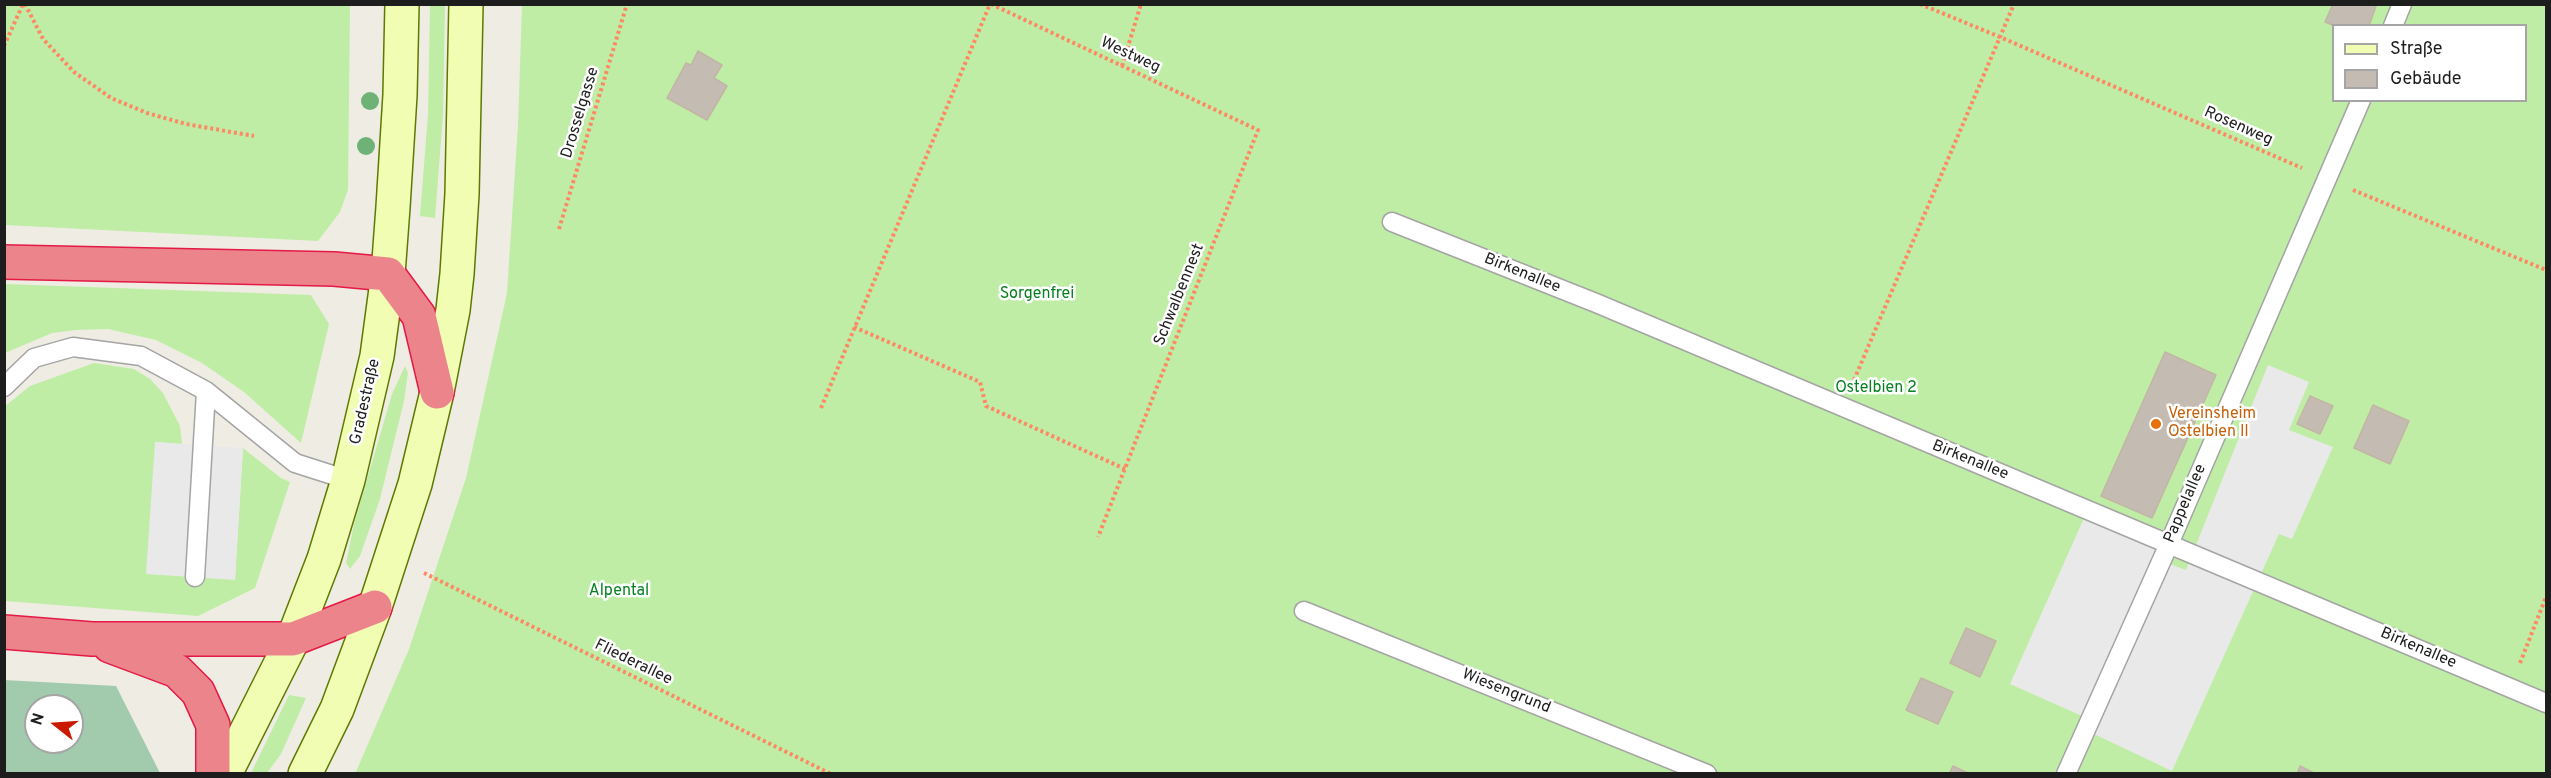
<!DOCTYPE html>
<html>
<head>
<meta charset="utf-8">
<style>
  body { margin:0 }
  #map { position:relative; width:2551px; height:778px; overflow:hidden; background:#efede3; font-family:Overpass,sans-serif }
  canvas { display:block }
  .frame { position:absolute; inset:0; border:6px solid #1d1d1d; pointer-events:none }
  .legend { position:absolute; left:2332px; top:24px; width:195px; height:78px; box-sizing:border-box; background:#fff; border:2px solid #a5a5a5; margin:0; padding:8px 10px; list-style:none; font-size:18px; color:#1d1d1d }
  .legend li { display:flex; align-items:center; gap:12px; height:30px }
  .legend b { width:30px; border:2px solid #a5a5a5 }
  .north { position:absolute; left:24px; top:694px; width:60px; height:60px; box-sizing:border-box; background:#fff; border:2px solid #a5a5a5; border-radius:50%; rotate:287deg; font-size:16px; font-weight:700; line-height:24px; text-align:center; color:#1d1d1d }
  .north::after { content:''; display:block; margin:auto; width:21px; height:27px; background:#cb1900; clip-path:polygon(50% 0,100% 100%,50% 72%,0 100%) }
</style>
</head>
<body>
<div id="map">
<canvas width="2551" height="778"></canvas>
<div class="frame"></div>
<ul class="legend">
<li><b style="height:8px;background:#f0fdb3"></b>Straße</li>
<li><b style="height:16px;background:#c4bcb2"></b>Gebäude</li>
</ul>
<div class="north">N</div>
</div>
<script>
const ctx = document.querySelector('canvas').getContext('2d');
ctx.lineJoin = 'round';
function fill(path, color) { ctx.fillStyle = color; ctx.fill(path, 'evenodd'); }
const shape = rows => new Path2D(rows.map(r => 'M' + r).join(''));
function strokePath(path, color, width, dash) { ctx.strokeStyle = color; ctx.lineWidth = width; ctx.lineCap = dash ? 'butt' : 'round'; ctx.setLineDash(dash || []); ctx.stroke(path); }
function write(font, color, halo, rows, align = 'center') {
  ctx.font = font + ' Overpass,sans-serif'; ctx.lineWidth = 5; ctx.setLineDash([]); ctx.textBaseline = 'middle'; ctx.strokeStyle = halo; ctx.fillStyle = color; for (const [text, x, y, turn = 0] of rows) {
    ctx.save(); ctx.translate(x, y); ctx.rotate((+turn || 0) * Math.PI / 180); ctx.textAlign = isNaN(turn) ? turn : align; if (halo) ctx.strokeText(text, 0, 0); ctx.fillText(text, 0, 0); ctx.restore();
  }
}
fill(shape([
  [4,5,350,5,348,190,340,212,318,241,5,225],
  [430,5,445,5,443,115,435,218,420,216,428,114],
  [522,5,2546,5,2546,773,355,774,409,649,466,478,507,293,518,125],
  [2334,26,2526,26,2526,100,2334,100],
  [5,284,311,295,329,324,301,443,244,392,202,363,156,340,108,329,76,330,52,333,5,353],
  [94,363,134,369,150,379,163,393,180,426,182,444,155,442,235,579,243,448,281,478,290,482,255,588,198,616,5,601,4,407,30,386],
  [405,366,408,373,404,401,380,499,360,556,350,569,346,563,354,524,392,394],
  [289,695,306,698,281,754,267,773,251,773]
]), '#bfeda5');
fill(shape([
  [4,680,116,686,160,773,5,773],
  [36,706,72,706,72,742,36,742]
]), '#a2caad');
fill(shape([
  [2268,365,2309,382,2289,430,2333,447,2292,539,2279,534,2172,771,2094,734,2170,564,2186,570],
  [155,442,243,448,235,580,146,574],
  [2084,518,2160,549,2082,716,2010,684]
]), '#e9e9e9');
const building = shape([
  [2333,4,2373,4,2376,6,2369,26,2335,26,2325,22,2333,4],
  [698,51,722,65,714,78,727,86,707,120,667,98,686,63,691,65,698,51],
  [2165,352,2216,375,2152,518,2101,496,2165,352],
  [2310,396,2333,406,2320,434,2297,424,2310,396],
  [2373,405,2409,421,2390,464,2354,448,2373,405],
  [1966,628,1996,641,1980,677,1950,663,1966,628],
  [1921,678,1953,692,1938,724,1906,710,1921,678],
  [1953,766,1970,774,1949,774,1953,766],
  [2300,766,2316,774,2297,774,2300,766]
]);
fill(building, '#c4bcb2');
strokePath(building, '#c2b5a4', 1.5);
const lane = shape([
  [2393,26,2402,4],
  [1392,222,1596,303,2546,703],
  [4,387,34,358,73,347,141,356,206,391,295,463,348,480],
  [195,577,206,391],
  [1304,611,1707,774],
  [2066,774,2169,544,2361,100]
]);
const secondary = shape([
  [225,774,293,639,324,559,348,480,377,356,388,274,393,207,400,95,402,4],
  [305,774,337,709,375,607,415,484,437,392,453,310,457,274,462,194,466,4]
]);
const highway = shape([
  [4,262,334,269,388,274,419,316,437,392],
  [4,632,92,639,293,639,375,607],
  [110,646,177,671,198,692,213,725,213,774]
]);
strokePath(lane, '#a4a4a4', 21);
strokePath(secondary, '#5d7900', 36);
strokePath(highway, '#e41945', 36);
strokePath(shape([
  [25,4,43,39,74,72,111,98,147,113,186,124,254,136],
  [991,4,1258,130,1098,537],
  [1920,4,2000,37,2302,168],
  [4,46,23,4],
  [1122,66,1141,4],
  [2353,190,2546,270],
  [559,229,627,4],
  [854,327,980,382,986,406,1125,469],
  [1854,380,2014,4],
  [821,408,990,4],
  [424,573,831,774],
  [2520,663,2546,597]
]), '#ff8764', 4, [3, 3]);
strokePath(lane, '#fff', 18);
strokePath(secondary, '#f0fdb3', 33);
strokePath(highway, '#ec858b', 33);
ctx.fillStyle = '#6eb277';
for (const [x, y] of [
  [370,101],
  [366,146]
]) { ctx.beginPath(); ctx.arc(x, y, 9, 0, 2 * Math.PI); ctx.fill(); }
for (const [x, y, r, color] of [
  [2156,424,6,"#e8710a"]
]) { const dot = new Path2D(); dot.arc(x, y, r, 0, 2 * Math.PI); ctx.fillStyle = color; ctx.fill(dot); strokePath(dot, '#fff', 2); }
write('16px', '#1d1d1d', '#fff', [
  ["Westweg",1130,56,25],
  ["Drosselgasse",581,113,-73],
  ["Rosenweg",2238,127,24],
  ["Birkenallee",1522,274,22],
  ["Schwalbennest",1180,295,-68],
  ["Gradestraße",366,402,-77],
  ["Birkenallee",1970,461,22],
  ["Pappelallee",2186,504,-67],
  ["Birkenallee",2418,649,23],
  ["Fliederallee",633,663,26],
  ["Wiesengrund",1506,692,22]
]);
write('16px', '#05821f', '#fff', [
  ["Sorgenfrei",1037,295],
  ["Ostelbien 2",1876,389],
  ["Alpental",619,592]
]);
write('16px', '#c56008', '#fff', [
  ["Vereinsheim",2168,415],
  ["Ostelbien II",2168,433]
], 'left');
</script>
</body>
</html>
